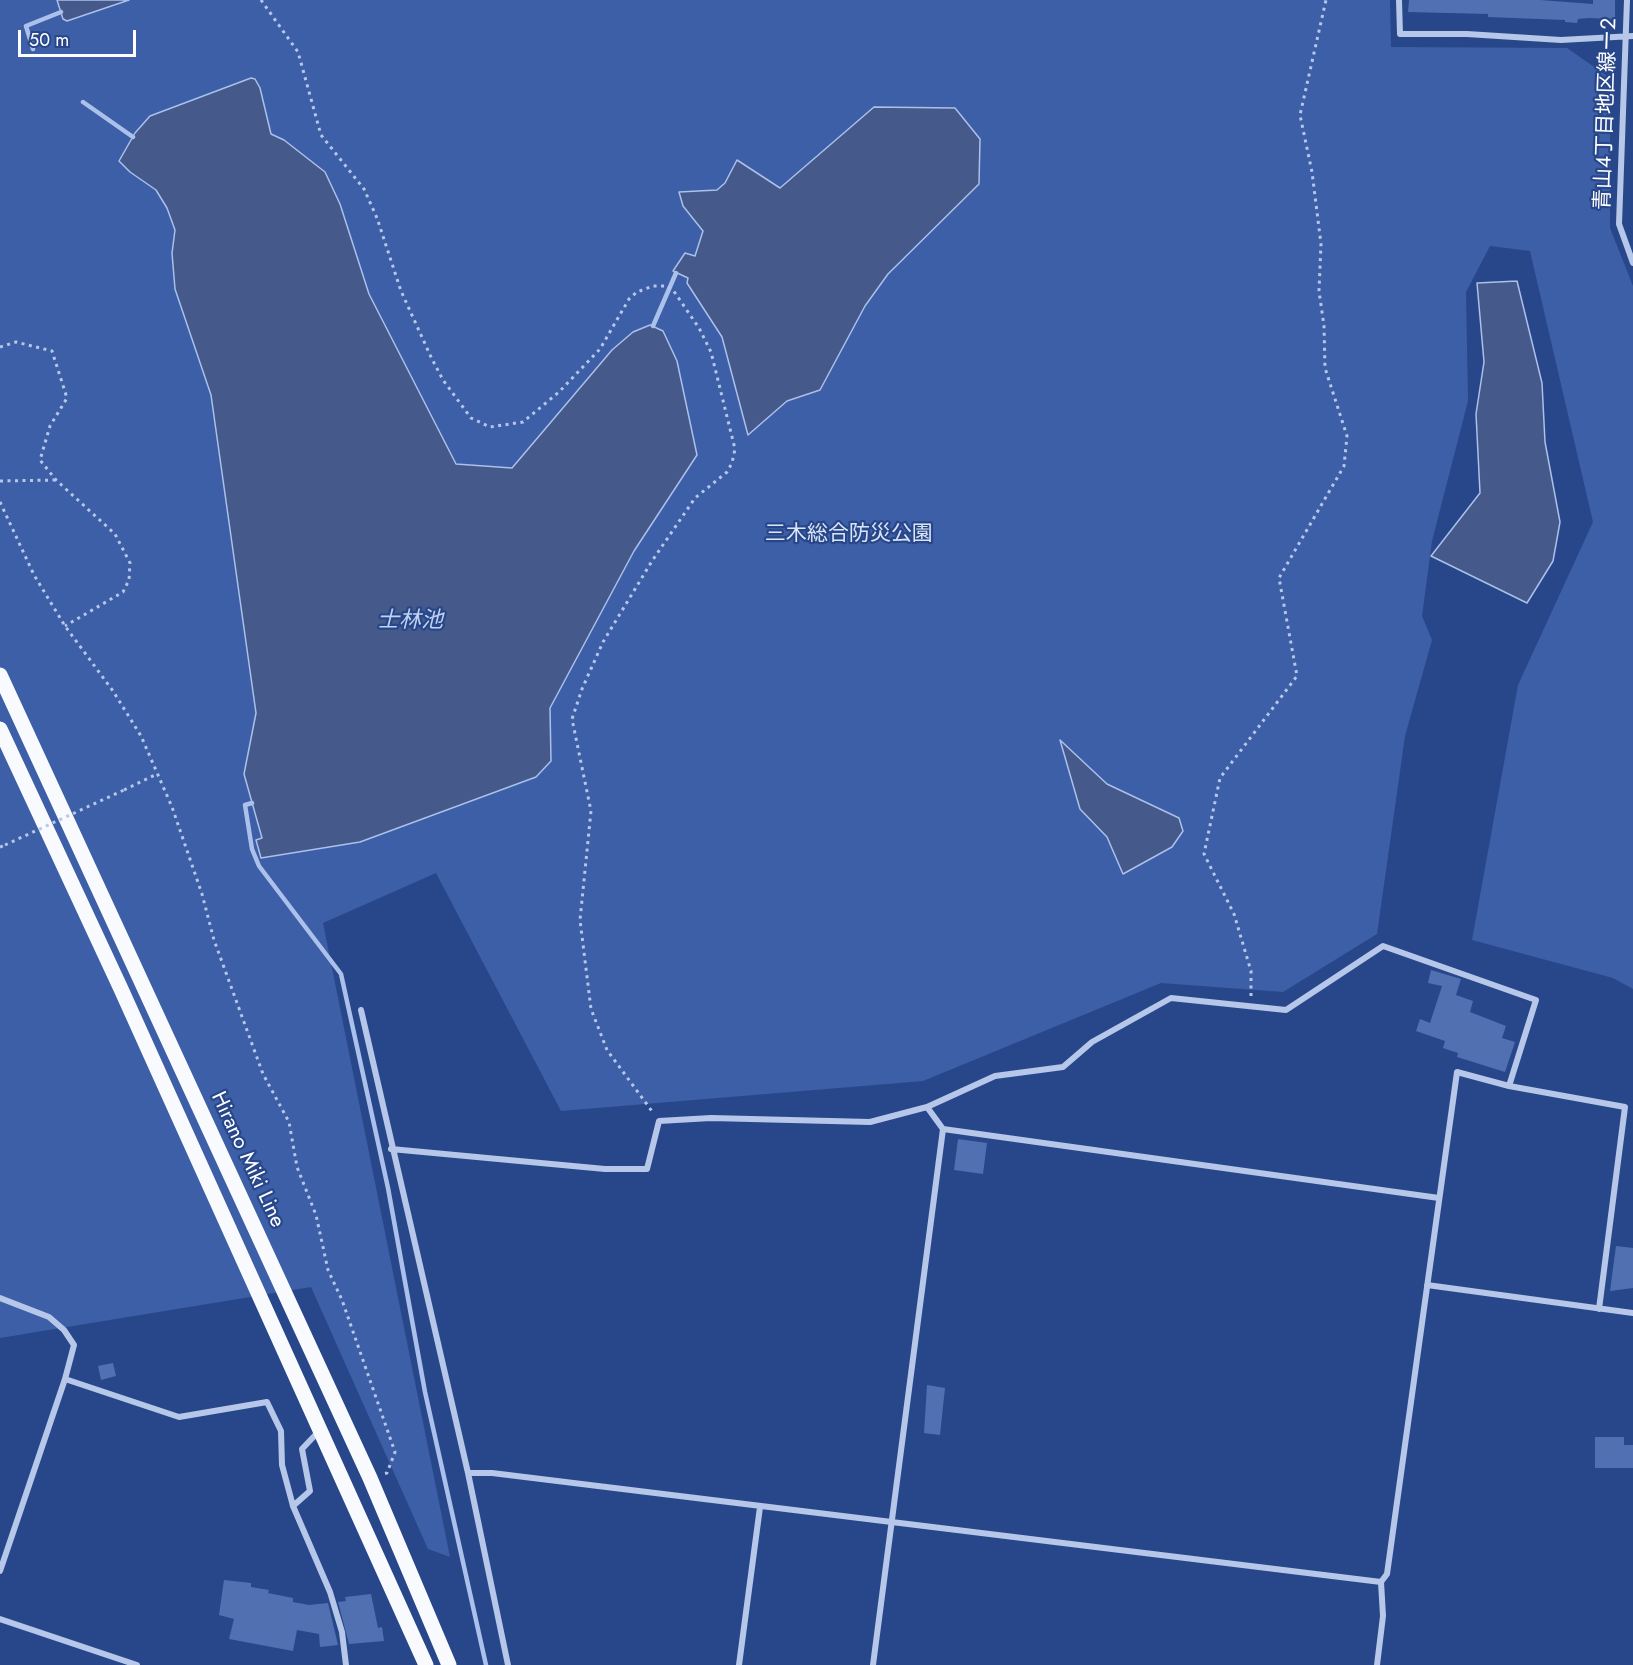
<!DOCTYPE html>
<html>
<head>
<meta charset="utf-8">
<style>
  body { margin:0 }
  #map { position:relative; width:1633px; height:1665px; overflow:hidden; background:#28478a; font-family:Jost,sans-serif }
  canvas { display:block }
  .scale { position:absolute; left:18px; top:30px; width:118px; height:27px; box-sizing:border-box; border:3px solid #fff; border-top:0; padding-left:8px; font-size:18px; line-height:21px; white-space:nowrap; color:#fff; -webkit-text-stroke:4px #28478a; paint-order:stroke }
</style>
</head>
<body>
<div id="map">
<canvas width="1633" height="1665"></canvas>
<div class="scale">50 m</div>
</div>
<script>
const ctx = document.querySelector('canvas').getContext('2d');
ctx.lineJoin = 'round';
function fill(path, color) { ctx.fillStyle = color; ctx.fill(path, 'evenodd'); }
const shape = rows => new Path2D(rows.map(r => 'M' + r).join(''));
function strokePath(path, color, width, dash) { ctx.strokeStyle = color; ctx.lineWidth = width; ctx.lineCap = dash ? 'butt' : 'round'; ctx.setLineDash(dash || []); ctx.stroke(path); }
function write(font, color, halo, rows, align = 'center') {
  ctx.font = font + ' Jost,"Noto Sans JP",sans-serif'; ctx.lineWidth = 4.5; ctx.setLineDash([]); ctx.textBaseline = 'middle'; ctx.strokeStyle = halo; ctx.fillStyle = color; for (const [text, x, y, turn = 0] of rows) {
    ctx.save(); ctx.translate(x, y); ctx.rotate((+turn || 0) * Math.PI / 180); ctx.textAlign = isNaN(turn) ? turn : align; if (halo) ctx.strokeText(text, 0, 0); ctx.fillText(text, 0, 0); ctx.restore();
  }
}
fill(shape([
  [0,0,1390,0,1391,47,1567,48,1610,78,1610,228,1633,286,1633,989,1613,978,1472,940,1518,685,1593,522,1530,251,1490,246,1466,292,1468,401,1432,541,1422,616,1432,640,1405,736,1377,934,1283,992,1161,983,923,1081,561,1111,436,873,323,923,450,1557,428,1549,311,1287,0,1338]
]), '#3d5fa7');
const water = shape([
  [57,0,129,0,67,21,63,19,57,0],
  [251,78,255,79,260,88,271,134,284,140,325,172,340,204,369,294,456,464,512,468,612,350,633,332,650,325,663,331,677,361,697,455,634,551,550,708,551,761,536,777,360,842,261,858,256,840,262,838,244,774,256,713,211,395,175,289,172,253,175,230,167,208,156,190,130,172,119,161,135,133,150,116,251,78],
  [874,107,955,108,980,139,979,184,888,274,865,306,820,390,787,401,748,435,722,337,687,283,688,278,673,271,685,253,695,256,703,231,683,206,679,192,717,190,725,183,737,160,780,188,874,107],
  [1517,281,1542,383,1545,442,1560,522,1553,561,1527,603,1431,556,1480,493,1476,414,1484,362,1477,283,1517,281],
  [1060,740,1107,784,1179,818,1183,831,1172,847,1123,874,1107,837,1080,809,1060,740]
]);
fill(water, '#455a8b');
strokePath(water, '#abc0ea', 1.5);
strokePath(shape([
  [33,49,26,26,61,12],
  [83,102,133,137],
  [653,326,676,273],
  [252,803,245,805,252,849,259,866,341,974,388,1188,425,1392,486,1665]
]), '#abc0ea', 4.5);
fill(shape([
  [1409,0,1540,0,1593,4,1593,0,1615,0,1615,19,1588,18,1578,19,1577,23,1565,22,1565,20,1488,17,1488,14,1408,12],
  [1431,970,1461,979,1456,995,1473,1001,1470,1012,1506,1026,1502,1038,1515,1042,1505,1072,1457,1057,1458,1053,1443,1048,1445,1041,1416,1031,1420,1019,1430,1023,1442,986,1428,983],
  [958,1139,987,1143,983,1174,954,1170],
  [1616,1246,1633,1248,1633,1288,1610,1291],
  [113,1363,116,1376,101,1380,98,1366],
  [927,1385,945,1388,940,1435,924,1433],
  [1595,1437,1624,1437,1624,1445,1633,1445,1633,1468,1595,1468],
  [224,1580,251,1583,251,1587,269,1590,268,1593,293,1598,293,1602,309,1605,328,1603,338,1645,320,1647,319,1634,297,1630,293,1651,229,1639,234,1619,219,1615],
  [371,1594,378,1628,382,1627,384,1641,349,1644,338,1602,346,1601,345,1597]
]), '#5170b2');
strokePath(shape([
  [261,0,298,52,321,135,364,189,377,218,401,291,431,357,443,380,471,418,490,427,523,422,559,392,600,349,629,299,637,292,653,286,667,286,673,290,699,328,711,352,735,449,732,463,727,472,695,498,652,561,603,642,582,689,572,719,591,811,580,920,591,1009,607,1050,654,1114],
  [0,347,16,342,52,351,67,398,50,426,40,460,56,480,115,534,130,563,129,580,123,592,65,626],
  [0,481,56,480],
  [0,502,34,575,65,626,113,691,141,736,172,807,202,894,214,940,263,1074,289,1122,297,1167,316,1215,328,1270,342,1300,395,1452,387,1473,383,1474],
  [124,790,157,774],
  [0,847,5,845],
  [1251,996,1251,971,1234,914,1204,854,1220,778,1297,676,1279,578,1344,466,1347,436,1325,368,1324,326,1319,291,1321,244,1312,172,1300,115,1326,0]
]), '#b6c7e9', 3, [3, 4.5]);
strokePath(shape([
  [1399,0,1400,34,1467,34,1561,40,1633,36],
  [1627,0,1619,224,1633,263],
  [361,1010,468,1473,508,1665],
  [943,1129,1439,1198],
  [391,1149,605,1169,647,1169,659,1121,711,1118,870,1122,927,1107,995,1076,1063,1067,1092,1042,1171,998,1286,1010,1383,946,1536,1000,1509,1086],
  [1427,1285,1633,1313],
  [65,1379,179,1417,267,1402,281,1431,282,1465,293,1506,330,1592,342,1632,346,1665],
  [468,1473,492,1473,1381,1582],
  [293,1506,310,1491,302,1449,320,1430],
  [0,1571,65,1379,74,1345,64,1330,49,1317,0,1298],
  [0,1619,137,1665],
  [739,1665,760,1507],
  [873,1665,943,1129,927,1107],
  [1377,1665,1383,1616,1381,1582,1387,1574,1457,1072,1509,1086,1625,1107,1599,1309]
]), '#b6c7e9', 6);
strokePath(shape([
  [0,675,370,1478,449,1665],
  [0,729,121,989,426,1665]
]), '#f9fafe', 15);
strokePath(shape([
  [5,845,124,790]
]), '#b6c7e9', 3, [3, 4.5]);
write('21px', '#fff', '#28478a', [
  ["青山４丁目地区線ー２",1607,114,-88],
  ["Hirano Miki Line",247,1160,65]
]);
write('21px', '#dae4f7', '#28478a', [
  ["三木総合防災公園",849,535]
]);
write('italic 22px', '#c2d1f0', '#28478a', [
  ["士林池",410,622]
]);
</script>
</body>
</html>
